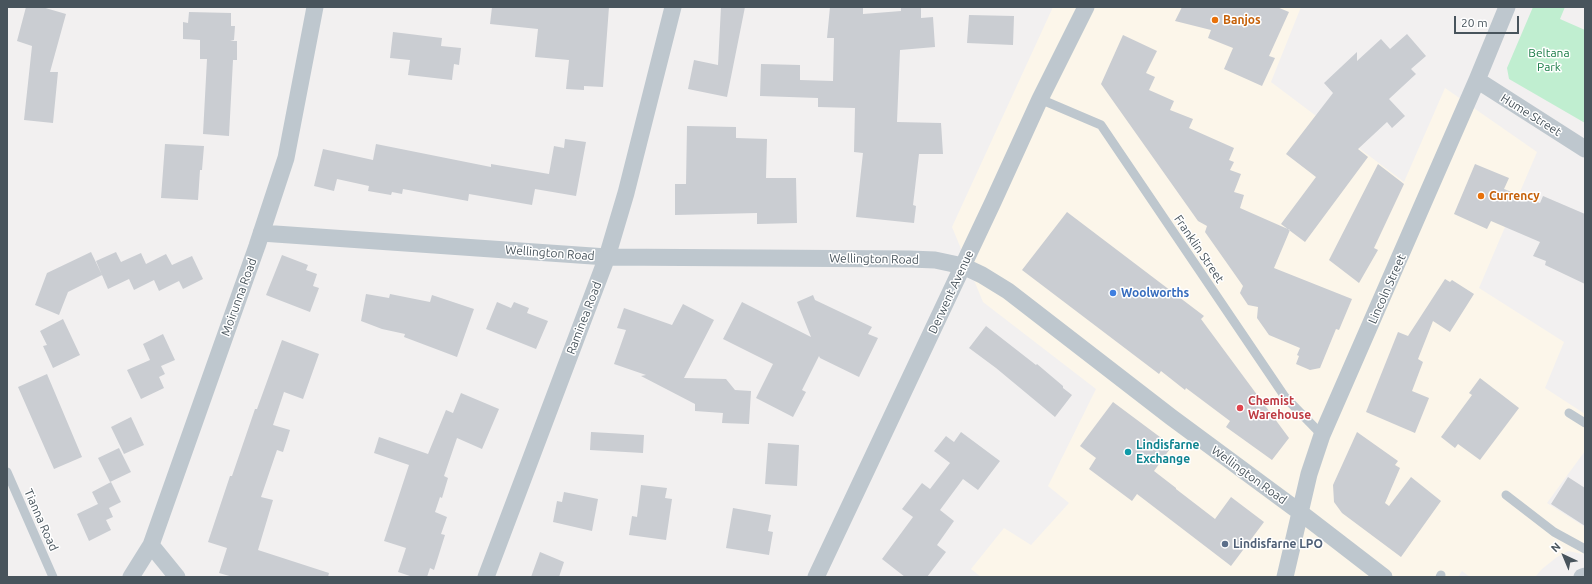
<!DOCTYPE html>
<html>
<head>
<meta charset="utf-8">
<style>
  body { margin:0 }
  #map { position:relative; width:1592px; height:584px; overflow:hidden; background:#f2f0f0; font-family:Ubuntu,sans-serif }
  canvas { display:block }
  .frame { position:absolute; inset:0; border:8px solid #48545c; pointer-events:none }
  .north { position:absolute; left:1544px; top:536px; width:40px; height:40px; -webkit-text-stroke:3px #fff; paint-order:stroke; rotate:316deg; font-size:11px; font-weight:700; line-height:16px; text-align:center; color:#48545c }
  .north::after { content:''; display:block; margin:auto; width:14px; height:18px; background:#48545c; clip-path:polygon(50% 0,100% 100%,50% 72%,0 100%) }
  .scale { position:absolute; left:1454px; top:16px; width:65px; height:18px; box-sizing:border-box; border:2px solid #48545c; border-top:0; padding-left:5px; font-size:12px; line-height:14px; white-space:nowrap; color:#48545c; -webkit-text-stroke:3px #fff; paint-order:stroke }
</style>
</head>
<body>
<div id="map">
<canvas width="1592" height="584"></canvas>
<div class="frame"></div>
<div class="north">N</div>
<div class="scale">20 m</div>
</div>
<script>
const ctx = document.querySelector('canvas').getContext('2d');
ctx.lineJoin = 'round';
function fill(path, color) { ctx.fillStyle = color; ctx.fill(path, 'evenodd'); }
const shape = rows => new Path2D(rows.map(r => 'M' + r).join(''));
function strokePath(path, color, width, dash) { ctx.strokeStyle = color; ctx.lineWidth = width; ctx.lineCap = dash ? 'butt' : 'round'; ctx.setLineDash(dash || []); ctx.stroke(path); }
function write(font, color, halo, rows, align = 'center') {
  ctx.font = font + ' Ubuntu,sans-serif'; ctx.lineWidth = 3; ctx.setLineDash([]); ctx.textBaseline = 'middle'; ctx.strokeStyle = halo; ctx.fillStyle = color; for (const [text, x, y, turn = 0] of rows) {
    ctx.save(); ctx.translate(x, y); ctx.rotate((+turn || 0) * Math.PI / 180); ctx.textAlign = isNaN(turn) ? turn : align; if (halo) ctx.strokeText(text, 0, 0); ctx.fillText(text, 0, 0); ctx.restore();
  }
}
fill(shape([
  [1053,7,1301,7,1271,82,1404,182,1445,88,1537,152,1479,288,1564,342,1545,388,1585,414,1585,451,1547,503,1585,527,1585,552,1582,554,1568,551,1557,557,1542,569,1535,577,1470,577,1462,571,1458,577,981,577,971,569,1004,528,1031,545,1069,503,1048,486,1096,389,983,302,952,227]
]), '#fcf6ea');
fill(shape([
  [1533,7,1565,7,1560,19,1585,30,1585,123,1509,79,1507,68]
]), '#c0eed0');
fill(shape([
  [26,7,42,7,66,14,50,72,58,72,53,123,24,120,32,46,17,41],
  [492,7,609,7,603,87,584,86,584,90,566,89,569,60,535,57,538,29,490,24],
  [721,7,745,7,727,97,688,89,694,60,718,65],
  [830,7,863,7,863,14,901,11,901,7,921,7,921,18,933,17,935,47,900,50,897,122,941,123,943,154,919,154,913,205,916,206,914,223,856,217,863,153,854,152,855,108,818,107,818,98,760,96,761,64,800,65,800,80,833,81,834,38,827,38],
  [1182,7,1277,7,1289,12,1269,56,1275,58,1262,86,1224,69,1233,48,1208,38,1211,30,1175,21],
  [189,12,231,13,231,26,235,26,234,40,230,41,237,41,237,60,233,60,229,136,203,134,207,59,200,59,200,40,183,39,183,22,188,23],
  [969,15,1014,16,1013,45,967,43],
  [393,32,442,38,441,46,461,48,459,65,454,64,452,80,408,75,410,60,390,58],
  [1407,34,1426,56,1411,69,1416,74,1389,99,1405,116,1392,128,1387,122,1358,149,1368,157,1305,242,1281,224,1316,177,1286,154,1333,93,1324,83,1357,52,1357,61,1381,39,1390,49],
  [1123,35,1157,51,1146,73,1155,77,1149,90,1174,101,1170,110,1193,119,1189,128,1234,148,1229,160,1234,162,1230,170,1241,174,1234,192,1244,195,1240,208,1290,230,1274,268,1352,299,1339,330,1336,329,1320,368,1310,370,1296,364,1299,356,1297,355,1300,348,1269,335,1257,318,1258,307,1248,305,1240,293,1243,286,1205,232,1207,226,1198,221,1101,84],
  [687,126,736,127,736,138,767,139,766,178,796,178,797,223,757,224,757,213,675,215,675,184,686,184],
  [565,139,586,142,576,196,535,189,532,205,469,194,468,201,403,189,402,194,392,192,391,195,368,191,369,186,337,179,334,191,314,186,323,149,373,160,376,144,491,167,491,164,549,174,554,146,564,148],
  [165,144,204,146,202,170,200,170,198,200,161,198],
  [1378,164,1404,184,1374,248,1378,250,1359,283,1329,260],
  [1475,164,1509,178,1504,189,1540,203,1543,196,1585,214,1585,284,1545,265,1546,261,1533,256,1540,242,1491,221,1487,229,1454,214],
  [1067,212,1204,316,1201,319,1289,438,1272,460,1226,427,1230,421,1186,388,1185,390,1161,371,1159,374,1022,270],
  [91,252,102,275,68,292,59,315,35,305,47,273],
  [116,252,121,262,141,253,146,264,166,254,172,265,192,256,203,279,183,289,179,281,159,291,154,280,134,290,129,279,108,289,96,261],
  [282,255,308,265,306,270,317,274,313,286,319,288,310,312,266,295],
  [1445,279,1450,282,1452,280,1474,294,1450,332,1433,321,1418,359,1423,362,1412,391,1429,398,1415,433,1366,412,1398,332,1408,336],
  [366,294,389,298,390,294,430,302,432,295,474,309,457,357,404,337,405,334,382,329,361,321],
  [813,295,815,300,872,327,868,334,878,338,859,377,820,358,819,356,802,390,806,392,793,417,756,398,773,364,723,339,742,302,811,337,797,302],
  [497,302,511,308,514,302,529,308,527,313,548,321,536,349,486,329],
  [683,304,714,320,684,378,726,379,735,390,751,391,749,424,722,423,723,413,695,411,695,404,641,376,646,375,614,364,626,330,617,328,624,308,672,325],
  [63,319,80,355,53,368,43,346,47,345,40,331],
  [986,326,1036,365,1037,364,1063,386,1063,388,1072,395,1055,417,996,368,969,348],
  [163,334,175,360,161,366,165,374,159,377,164,388,141,399,127,370,150,360,143,344],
  [282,340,319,354,303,399,284,392,273,425,290,430,283,452,277,450,261,497,273,500,258,550,329,573,328,577,233,577,219,573,227,548,208,542,230,476,232,476,255,409,257,409],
  [47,374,82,457,54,469,18,387],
  [1480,378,1519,408,1480,460,1458,444,1455,448,1441,437,1472,395,1469,393],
  [461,393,499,409,482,449,457,438,444,476,448,478,442,498,440,497,435,512,447,517,441,534,445,535,434,570,430,568,427,577,413,577,398,572,406,548,384,541,409,465,374,453,379,437,428,454,446,410,453,413],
  [1113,402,1172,446,1154,471,1176,488,1176,489,1215,519,1231,497,1264,522,1231,566,1137,494,1132,501,1089,469,1096,458,1080,446],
  [131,417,144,445,124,454,111,427],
  [591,432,644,435,643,453,590,450],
  [961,432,1000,461,978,490,963,479,940,510,954,521,937,545,946,552,927,577,905,577,882,559,913,517,902,509,922,483,930,489,950,463,934,451,946,436,954,442],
  [1357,432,1398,461,1395,465,1400,468,1385,503,1389,506,1411,477,1441,501,1401,557,1342,513,1334,502,1333,485],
  [768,443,799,445,797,486,765,484],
  [119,448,131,472,110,482,98,458],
  [1568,477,1585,488,1585,526,1551,504],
  [111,482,121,502,109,508,113,517,106,520,111,530,89,541,77,514,98,504,92,492],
  [641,485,667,488,665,498,672,499,666,540,629,535,632,516,637,517],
  [564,492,598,499,592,531,553,522,557,501,562,502],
  [733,508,771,515,768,531,773,532,769,555,726,548],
  [540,552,564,562,559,577,531,577]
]), '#cacdd2');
strokePath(shape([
  [1040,99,1101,125,1285,397,1322,435],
  [1569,413,1585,423],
  [7,472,53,577],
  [1506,495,1554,532,1585,549],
  [1440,577,1441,575]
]), '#bec7ce', 9);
strokePath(shape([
  [1477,80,1585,149],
  [261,233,607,257,910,259,935,260,963,266,982,275,1008,291,1171,417,1301,513,1384,577],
  [151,545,177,577],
  [131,577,151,545,257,246,286,158,315,7],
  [486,577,607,257,626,193,673,7],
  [816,577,993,202,1040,99,1086,7],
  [1285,577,1309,474,1322,435,1477,80,1507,7],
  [1582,577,1585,576]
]), '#bec7ce', 17);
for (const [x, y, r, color] of [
  [1215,20,4,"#e8710a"],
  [1481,196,4,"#e8710a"],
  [1113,293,4,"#3f7fe0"],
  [1240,408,4,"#e0444e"],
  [1128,452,4,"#0f9aa8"],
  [1225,544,4,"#5c6f8a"]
]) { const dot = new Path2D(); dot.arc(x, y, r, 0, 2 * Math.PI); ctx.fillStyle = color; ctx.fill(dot); strokePath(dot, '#fff', 1.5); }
write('bold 12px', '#c56008', '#fff', [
  ["Banjos",1223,20],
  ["Currency",1489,196]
], 'left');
write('12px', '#1a7c47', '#fff', [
  ["Beltana",1549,53],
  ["Park",1549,67]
]);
write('12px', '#48545c', '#fff', [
  ["Hume Street",1531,115,32],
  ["Franklin Street",1199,249,56],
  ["Wellington Road",550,253,4],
  ["Wellington Road",874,259,1],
  ["Lincoln Street",1387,289,-66],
  ["Derwent Avenue",951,292,-65],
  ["Moirunna Road",239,297,-70],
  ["Raminea Road",584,318,-69],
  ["Wellington Road",1249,475,36],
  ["Tianna Road",41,520,66]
]);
write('bold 12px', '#366cbe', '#fff', [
  ["Woolworths",1121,293]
], 'left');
write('bold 12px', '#be3a42', '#fff', [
  ["Chemist",1248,401],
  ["Warehouse",1248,415]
], 'left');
write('bold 12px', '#0d838f', '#fff', [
  ["Lindisfarne",1136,445],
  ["Exchange",1136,459]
], 'left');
write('bold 12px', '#4e5e75', '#fff', [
  ["Lindisfarne LPO",1233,544]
], 'left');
</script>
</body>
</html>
